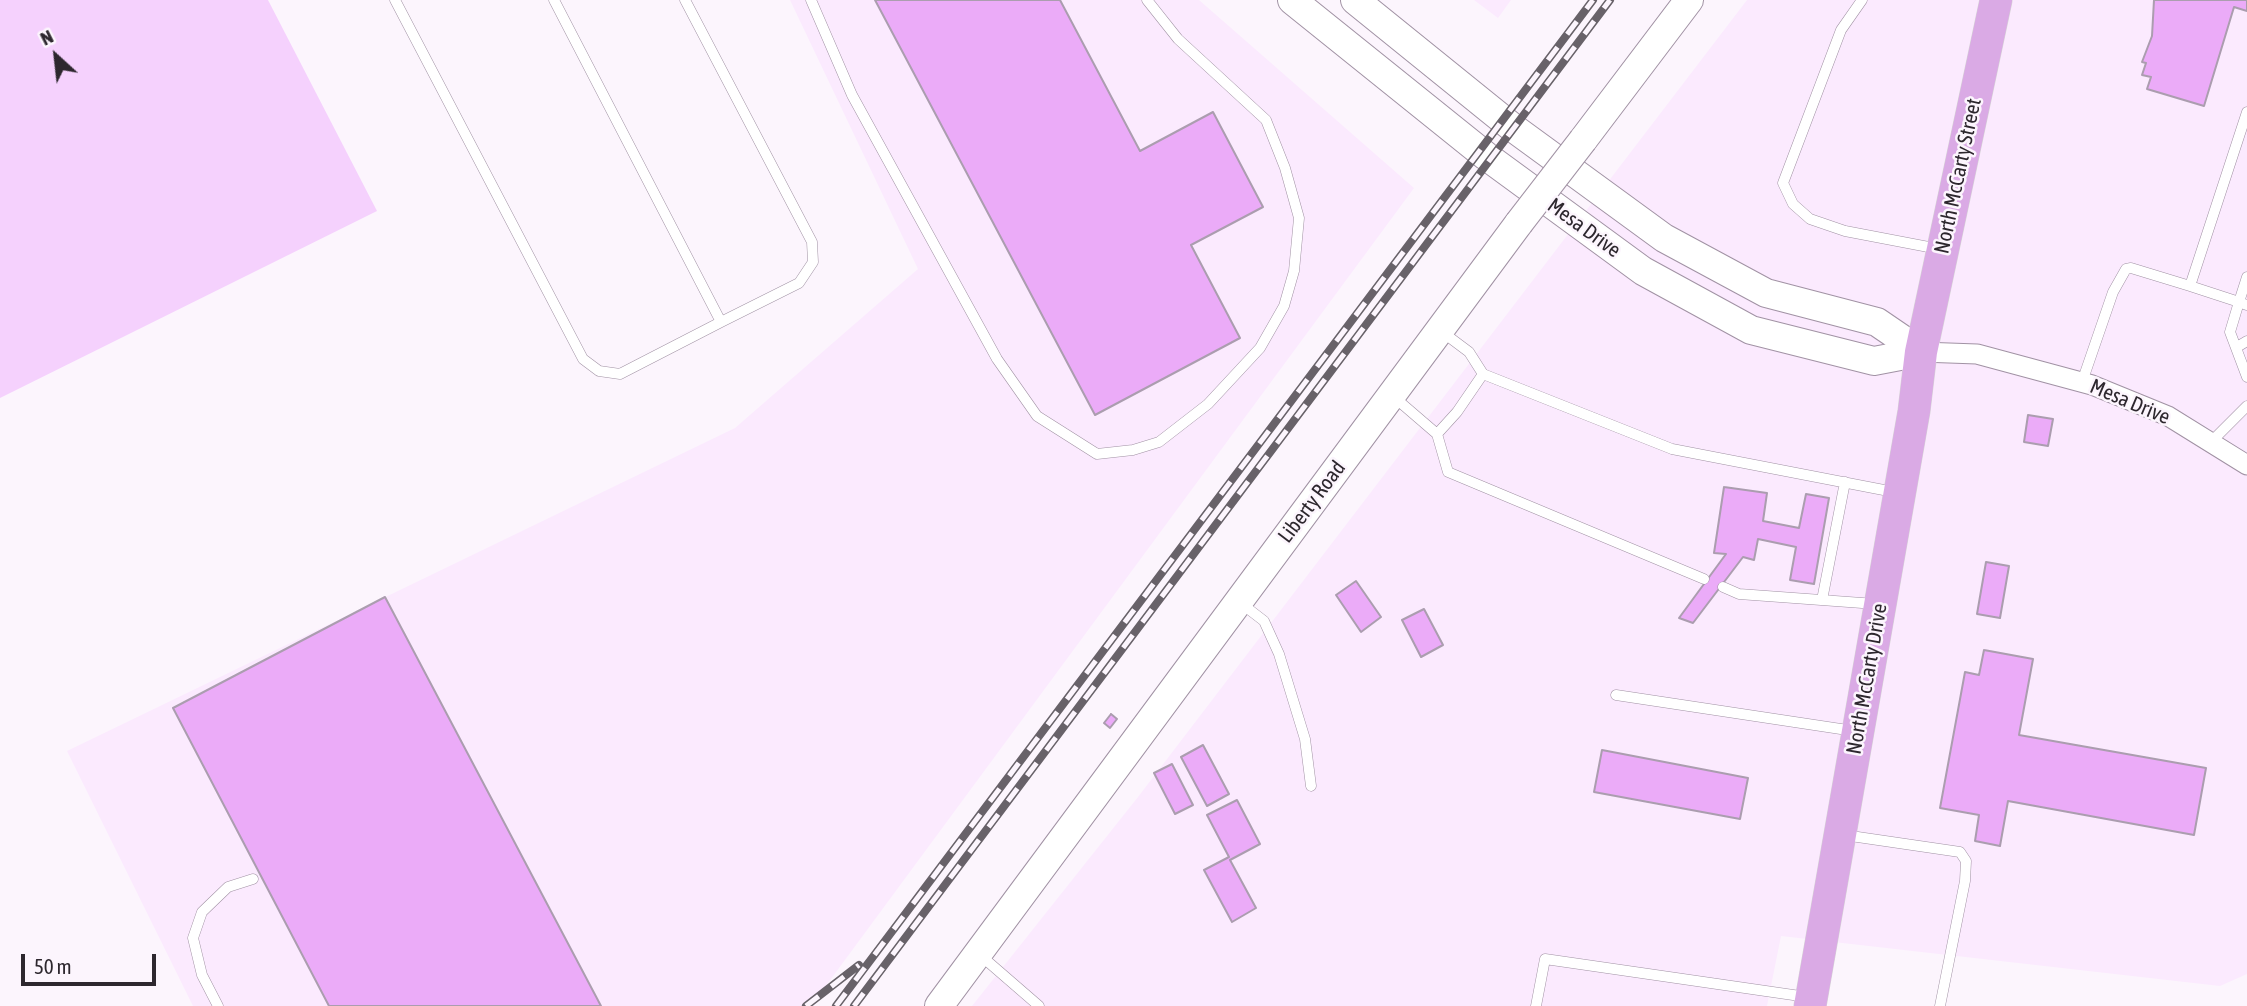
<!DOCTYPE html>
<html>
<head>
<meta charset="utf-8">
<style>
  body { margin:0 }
  #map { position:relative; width:2247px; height:1006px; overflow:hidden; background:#fcf5fd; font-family:"Asap Condensed",sans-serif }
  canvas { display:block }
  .north { position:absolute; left:21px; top:21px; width:70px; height:70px; -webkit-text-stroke:5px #fcf5fd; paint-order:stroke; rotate:333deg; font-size:19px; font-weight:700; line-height:28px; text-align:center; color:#2d272e }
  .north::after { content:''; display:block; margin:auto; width:24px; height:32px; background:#2d272e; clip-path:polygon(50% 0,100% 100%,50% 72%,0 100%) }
  .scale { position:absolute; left:21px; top:954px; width:135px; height:32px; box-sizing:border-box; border:4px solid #2d272e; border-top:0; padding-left:9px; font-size:21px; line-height:24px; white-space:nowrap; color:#2d272e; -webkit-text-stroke:5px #fcf5fd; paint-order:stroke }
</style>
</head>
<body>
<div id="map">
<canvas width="2247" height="1006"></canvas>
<div class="north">N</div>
<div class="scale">50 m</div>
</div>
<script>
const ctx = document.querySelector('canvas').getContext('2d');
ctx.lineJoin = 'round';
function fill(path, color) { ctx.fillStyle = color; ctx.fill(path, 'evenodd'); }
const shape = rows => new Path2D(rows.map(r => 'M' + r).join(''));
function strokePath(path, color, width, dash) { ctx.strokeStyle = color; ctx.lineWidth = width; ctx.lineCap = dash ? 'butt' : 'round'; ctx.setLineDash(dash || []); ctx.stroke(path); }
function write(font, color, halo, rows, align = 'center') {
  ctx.font = font + ' "Asap Condensed",sans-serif'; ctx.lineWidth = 5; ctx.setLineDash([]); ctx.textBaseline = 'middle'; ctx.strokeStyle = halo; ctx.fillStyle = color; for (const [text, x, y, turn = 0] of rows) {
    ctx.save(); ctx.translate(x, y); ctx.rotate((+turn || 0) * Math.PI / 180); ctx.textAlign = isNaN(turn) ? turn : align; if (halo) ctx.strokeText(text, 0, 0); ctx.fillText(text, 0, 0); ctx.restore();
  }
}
fill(shape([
  [790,0,1199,0,1414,188,811,1006,193,1006,67,751,735,428,918,269],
  [1474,0,1511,0,1498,18],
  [1747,0,2247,0,2247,974,2220,986,1781,936,1767,1006,972,1006,1138,797]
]), '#fbeafe');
fill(shape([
  [0,0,268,0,377,211,0,398]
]), '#f5d1fd');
const building = shape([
  [875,0,1060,0,1140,151,1213,112,1263,207,1191,245,1240,338,1095,415,875,0],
  [2154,0,2247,0,2247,11,2234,7,2204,106,2147,89,2151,77,2142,75,2146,63,2142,62,2152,36,2154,0],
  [2028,415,2053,419,2048,446,2024,442,2028,415],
  [1724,487,1767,493,1763,521,1799,528,1806,494,1829,498,1814,584,1790,580,1796,547,1758,539,1754,560,1743,557,1693,623,1679,618,1726,554,1714,553,1724,487],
  [1986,562,2009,566,2000,618,1977,614,1986,562],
  [1356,581,1381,617,1361,632,1336,595,1356,581],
  [385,597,601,1006,329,1006,173,708,385,597],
  [1424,609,1443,645,1421,657,1402,620,1424,609],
  [1984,650,2033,659,2019,735,2206,768,2194,835,2008,801,2000,846,1975,841,1979,815,1940,808,1965,672,1979,675,1984,650],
  [1111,714,1117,719,1110,728,1104,723,1111,714],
  [1203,745,1229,794,1207,806,1181,757,1203,745],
  [1602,750,1748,778,1740,819,1594,792,1602,750],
  [1172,764,1193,805,1175,814,1154,773,1172,764],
  [1237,800,1260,844,1230,860,1256,908,1232,922,1204,870,1229,857,1207,815,1237,800]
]);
fill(building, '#ebabf8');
strokePath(building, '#ab9daf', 2);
const lane = shape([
  [395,0,583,359,599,371,620,374,721,322,554,0],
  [685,0,812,242,813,262,799,283,721,322],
  [811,0,852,95,997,359,1037,416,1097,454,1133,450,1159,442,1208,404,1260,348,1284,306,1294,271,1299,218,1285,168,1266,120,1178,39,1147,0],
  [1862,0,1841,30,1783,183,1793,204,1810,219,1845,231,1939,249],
  [2247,112,2190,286,2239,302,2247,277],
  [2247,305,2239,302,2230,332,2247,377],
  [2237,347,2247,341],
  [1483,374,1672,449,1894,492],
  [2082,382,2113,292,2126,269,2131,268,2190,286],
  [1394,397,1437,434,1448,472,1704,579],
  [1437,434,1457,412,1483,374,1469,352,1441,331],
  [2211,442,2247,406],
  [1723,587,1739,594,1876,604],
  [1822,600,1845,482],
  [1242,604,1264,621,1279,654,1305,739,1311,786],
  [1616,695,1854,731],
  [1844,835,1960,852,1966,861,1965,881,1940,1006],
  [979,954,1039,1006],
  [218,1006,202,975,193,938,202,912,228,887,253,879],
  [1536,1006,1545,959,1807,997]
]);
const street = shape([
  [1921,352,1977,354,2092,385,2168,416,2247,465]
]);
const secondary = shape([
  [1292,0,1486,156,1643,271,1751,330,1874,361,1921,352],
  [1355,0,1512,127,1664,238,1766,293,1877,322,1921,352],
  [1583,140,1689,0],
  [939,1006,1519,223]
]);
const primary = shape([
  [1810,1006,1914,411,1921,352,1996,0]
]);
strokePath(lane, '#a192a4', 11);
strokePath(street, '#a192a4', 21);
strokePath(secondary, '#a192a4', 30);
strokePath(primary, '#d5d4d5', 33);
strokePath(lane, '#fff', 10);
strokePath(street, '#fff', 19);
strokePath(secondary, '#fff', 28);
strokePath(primary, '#daaae5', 32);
const rail = shape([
  [806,1006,859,965],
  [836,1006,1593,0],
  [854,1006,1610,0]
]);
strokePath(rail, '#686269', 8);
strokePath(rail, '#fcf5fd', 5, [16]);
const secondaryBridge = shape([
  [1519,223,1583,140]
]);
strokePath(secondaryBridge, '#a192a4', 30, []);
strokePath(secondaryBridge, '#fff', 28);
write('21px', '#2d272e', '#fcf5fd', [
  ["North McCarty Street",1958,176,-78],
  ["Mesa Drive",1584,228,36],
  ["Mesa Drive",2130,402,23],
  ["Liberty Road",1312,502,-53],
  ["North McCarty Drive",1867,679,-80]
]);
</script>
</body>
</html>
